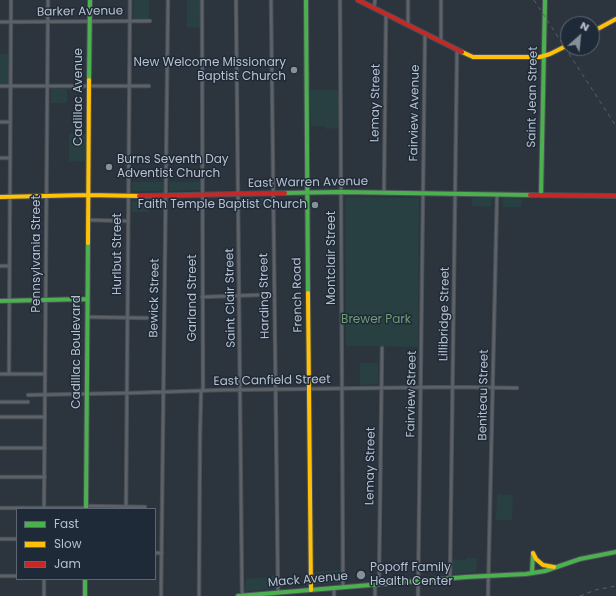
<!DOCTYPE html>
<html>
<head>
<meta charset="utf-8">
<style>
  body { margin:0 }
  #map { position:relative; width:616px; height:596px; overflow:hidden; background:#2c343d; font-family:Poppins,sans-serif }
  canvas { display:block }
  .legend { position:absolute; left:16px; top:508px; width:140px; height:72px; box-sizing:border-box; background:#1f2a38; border:1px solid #5c6673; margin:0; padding:5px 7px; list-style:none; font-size:12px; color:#b7c0cc }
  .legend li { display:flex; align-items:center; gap:8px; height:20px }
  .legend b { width:20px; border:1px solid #5c6673 }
  .north { position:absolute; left:560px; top:16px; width:40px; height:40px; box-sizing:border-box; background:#1f2a38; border:1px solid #5c6673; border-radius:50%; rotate:27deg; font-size:11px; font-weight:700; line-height:16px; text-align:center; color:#b7c0cc }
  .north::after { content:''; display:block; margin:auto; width:14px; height:18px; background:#868f9a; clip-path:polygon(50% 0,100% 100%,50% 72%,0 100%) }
</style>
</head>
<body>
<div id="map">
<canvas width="616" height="596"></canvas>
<ul class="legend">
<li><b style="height:5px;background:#4caf50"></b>Fast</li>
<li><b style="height:5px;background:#ffc107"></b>Slow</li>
<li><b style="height:5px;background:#c62828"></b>Jam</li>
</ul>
<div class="north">N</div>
</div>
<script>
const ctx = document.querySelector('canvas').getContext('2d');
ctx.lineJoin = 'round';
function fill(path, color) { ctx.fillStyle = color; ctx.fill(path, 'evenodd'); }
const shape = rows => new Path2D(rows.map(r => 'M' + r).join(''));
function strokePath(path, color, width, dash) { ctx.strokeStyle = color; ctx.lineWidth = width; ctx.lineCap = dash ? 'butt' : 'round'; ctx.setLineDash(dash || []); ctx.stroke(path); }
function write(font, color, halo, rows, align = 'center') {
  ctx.font = font + ' Poppins,sans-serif'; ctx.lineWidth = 3; ctx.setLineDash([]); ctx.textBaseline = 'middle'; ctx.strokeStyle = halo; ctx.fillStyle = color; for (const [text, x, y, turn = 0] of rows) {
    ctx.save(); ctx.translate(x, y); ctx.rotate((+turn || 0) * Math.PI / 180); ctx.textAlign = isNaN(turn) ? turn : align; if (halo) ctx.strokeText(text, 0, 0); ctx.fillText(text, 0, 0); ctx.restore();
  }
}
fill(shape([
  [134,0,149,0,149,19,133,19],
  [187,0,200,0,200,28,187,27],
  [0,54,8,54,8,83,0,83],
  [51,88,67,89,67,103,51,103],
  [310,90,338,90,338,128,325,129,325,126,311,126],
  [69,133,86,134,85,161,69,161],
  [132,182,163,182,163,191,132,191],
  [169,182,200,182,200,190,169,191],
  [345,197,419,198,418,347,346,346],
  [270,198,270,206,243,206,243,199],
  [472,198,492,198,491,207,472,206],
  [503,198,522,199,521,207,502,207],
  [132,201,163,201,163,209,149,208,149,212,132,212],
  [360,363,378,363,378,384,360,385],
  [497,494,513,495,512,520,496,520],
  [466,558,477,558,476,572,453,574,453,559,465,560],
  [340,570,340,583,314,585,314,572],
  [275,576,275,589,245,591,246,579]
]), '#294042');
const street = shape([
  [236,0,242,591,243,596],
  [271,0,278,592],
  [340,0,343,587],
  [408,0,408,25],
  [374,8,375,0],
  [0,22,150,21],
  [441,41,441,0],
  [0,86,149,86],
  [0,122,10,122],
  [0,158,10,158],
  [384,192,386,14],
  [88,220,128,221],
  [0,266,9,266],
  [202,297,258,295],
  [87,317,147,318],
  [0,374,45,374],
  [9,374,11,0],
  [28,395,131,393,222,390,453,387,517,388],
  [0,402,28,402],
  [0,417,45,417],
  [0,448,45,448],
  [0,477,45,477],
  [0,508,83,508,88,506,145,507],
  [44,509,48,0],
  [126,509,130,0],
  [0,539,17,539],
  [155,553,162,553],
  [0,576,17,576],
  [450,578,457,49],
  [379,584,382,348],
  [334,588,334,596],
  [44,596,44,579],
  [161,596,168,0],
  [199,596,200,437,201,393,203,389,202,0],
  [375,596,375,585],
  [418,596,425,33],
  [488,596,497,194]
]);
const fast = shape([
  [306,0,308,293],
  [89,80,90,0],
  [285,193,341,192,530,195],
  [541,195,545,0],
  [0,301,87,299],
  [86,509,88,243],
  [532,573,533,554],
  [85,579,85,596],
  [238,596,466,577,526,574,545,571,580,559,616,552]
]);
const slow = shape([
  [592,32,616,19],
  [462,52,473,57,540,57,550,54,568,45],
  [0,197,88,195,139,196],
  [88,243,89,80],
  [308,293,311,590],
  [533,553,536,559,543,565,554,567]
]);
const jam = shape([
  [358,0,462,52],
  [530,195,616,196],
  [139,196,285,193]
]);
strokePath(street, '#4a5057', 4.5);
strokePath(fast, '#4a5057', 6);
strokePath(slow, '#4a5057', 6);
strokePath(jam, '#4a5057', 6);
strokePath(street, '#5d6269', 2.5);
strokePath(fast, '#4caf50', 4);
strokePath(slow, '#ffc107', 4);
strokePath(jam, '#c62828', 4);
strokePath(shape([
  [534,0,616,126],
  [580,596,595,590,616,586]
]), '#5b6168', 1, [4, 4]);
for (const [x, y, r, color] of [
  [294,70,4,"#868f9a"],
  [109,167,4,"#868f9a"],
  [315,205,4,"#868f9a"],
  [361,575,5,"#868f9a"]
]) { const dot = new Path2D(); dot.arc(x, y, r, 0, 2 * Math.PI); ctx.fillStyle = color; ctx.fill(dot); strokePath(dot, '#1f2a38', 1.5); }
write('12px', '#b7c0cc', '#1f2a38', [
  ["Barker Avenue",80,12,-1],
  ["Cadillac Avenue",79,97,-90],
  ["Saint Jean Street",533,97,-89],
  ["Lemay Street",376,103,-89],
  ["Fairview Avenue",415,113,-89],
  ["East Warren Avenue",308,183,-1],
  ["Pennsylvania Street",37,254,-90],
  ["Hurlbut Street",118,254,-90],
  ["Montclair Street",332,258,-90],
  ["French Road",298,295,-91],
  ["Harding Street",265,296,-91],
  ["Bewick Street",155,298,-89],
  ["Garland Street",193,298,-90],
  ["Saint Clair Street",231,298,-91],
  ["Lillibridge Street",445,314,-89],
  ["Cadillac Boulevard",77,352,-90],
  ["East Canfield Street",272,381,-1],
  ["Fairview Street",412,394,-89],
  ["Beniteau Street",484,395,-89],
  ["Lemay Street",371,466,-89],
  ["Mack Avenue",308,580,-5]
]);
write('12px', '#b7c0cc', '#1f2a38', [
  ["New Welcome Missionary",286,63],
  ["Baptist Church",286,77],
  ["Burns Seventh Day",117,160,"left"],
  ["Adventist Church",117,174,"left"],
  ["Faith Temple Baptist Church",307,205],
  ["Popoff Family",370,568,"left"],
  ["Health Center",370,582,"left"]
], 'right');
write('12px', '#6e9d77', '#1f2a38', [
  ["Brewer Park",376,320]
]);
</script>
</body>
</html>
